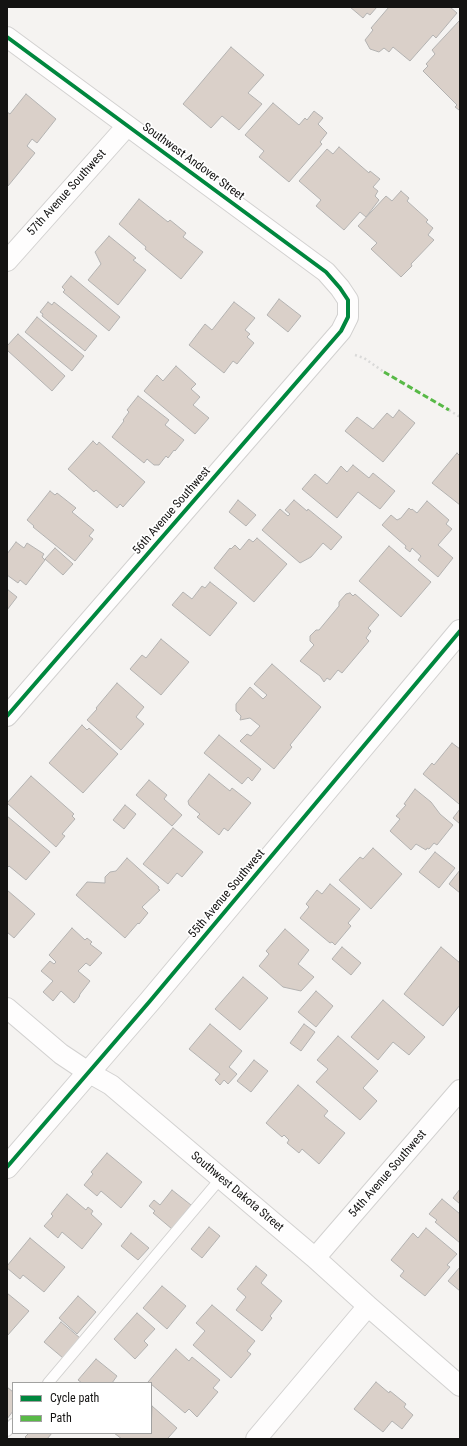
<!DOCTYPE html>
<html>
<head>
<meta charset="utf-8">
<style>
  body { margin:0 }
  #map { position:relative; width:467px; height:1446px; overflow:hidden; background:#f5f3f1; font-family:"Roboto Condensed",sans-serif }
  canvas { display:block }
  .frame { position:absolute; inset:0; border:8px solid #141312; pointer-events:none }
  .legend { position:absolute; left:12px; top:1382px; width:140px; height:52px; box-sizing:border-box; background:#fff; border:1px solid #a1a1a0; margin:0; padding:5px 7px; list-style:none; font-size:12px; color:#141312 }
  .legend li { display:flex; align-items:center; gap:8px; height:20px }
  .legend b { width:20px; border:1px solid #a1a1a0 }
</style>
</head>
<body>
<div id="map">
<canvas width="467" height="1446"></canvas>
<div class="frame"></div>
<ul class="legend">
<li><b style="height:5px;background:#00873e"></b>Cycle path</li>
<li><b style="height:5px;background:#58b947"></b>Path</li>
</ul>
</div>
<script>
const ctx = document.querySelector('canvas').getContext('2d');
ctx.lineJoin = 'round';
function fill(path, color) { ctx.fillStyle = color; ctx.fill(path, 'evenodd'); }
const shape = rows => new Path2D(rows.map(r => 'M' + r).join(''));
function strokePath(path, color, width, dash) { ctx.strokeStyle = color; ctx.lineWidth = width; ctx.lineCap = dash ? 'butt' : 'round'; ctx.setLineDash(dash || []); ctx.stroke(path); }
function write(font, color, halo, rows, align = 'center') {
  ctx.font = font + ' "Roboto Condensed",sans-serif'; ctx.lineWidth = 3.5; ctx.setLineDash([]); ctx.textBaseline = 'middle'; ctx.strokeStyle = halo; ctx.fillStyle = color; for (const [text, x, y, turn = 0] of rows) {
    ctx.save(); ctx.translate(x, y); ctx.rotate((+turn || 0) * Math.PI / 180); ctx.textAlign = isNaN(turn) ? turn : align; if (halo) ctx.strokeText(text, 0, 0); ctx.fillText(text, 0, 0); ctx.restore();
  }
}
const building = shape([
  [350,7,377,7,370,15,367,13,363,18,350,7],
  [389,7,450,7,457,13,436,38,433,35,410,61,393,47,389,52,384,48,379,52,370,49,365,40,373,30,371,28,389,7],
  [460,20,460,109,459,110,455,107,457,105,423,71,428,66,426,64,435,54,432,50,460,20],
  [231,47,264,75,248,93,262,104,239,130,222,116,211,128,183,104,231,47],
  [26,94,56,119,37,143,32,139,27,146,35,153,8,186,7,112,10,114,26,94],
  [273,103,299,125,305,118,307,120,314,111,323,118,318,124,327,133,320,142,322,144,289,182,259,157,264,151,245,135,273,103],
  [339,147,369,173,370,171,380,179,373,187,378,191,375,196,379,200,366,217,360,212,344,230,316,206,321,200,299,181,327,149,333,154,339,147],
  [401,191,409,198,407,201,428,220,426,222,433,228,428,235,434,240,411,264,412,266,401,277,371,249,377,243,358,226,386,196,392,201,401,191],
  [139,199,168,222,170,220,186,233,183,237,203,252,181,279,145,249,146,247,119,224,139,199],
  [109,236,136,258,133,260,146,270,118,305,88,280,101,264,95,252,109,236],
  [71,276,120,317,109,331,63,292,65,290,62,287,71,276],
  [279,299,301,316,288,332,267,315,279,299],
  [48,302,52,305,54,302,97,336,85,351,42,316,43,314,40,312,48,302],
  [234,302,255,318,245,330,250,334,247,337,254,343,237,364,233,361,224,373,189,345,205,324,212,330,234,302],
  [37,317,84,356,72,371,25,332,37,317],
  [18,334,65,376,52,391,7,350,7,346,18,334],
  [176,366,196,384,191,389,200,397,193,405,209,418,195,434,144,391,157,375,163,381,176,366],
  [138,396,169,420,165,425,184,440,175,451,174,450,168,458,166,456,159,465,154,465,147,459,144,463,112,437,124,421,123,420,129,412,127,410,138,396],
  [399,410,415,423,383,462,345,431,357,417,373,429,387,413,393,418,399,410],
  [93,441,97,445,99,442,145,482,123,507,120,504,117,508,96,490,94,492,68,469,93,441],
  [457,453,460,456,460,505,432,483,457,453],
  [353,465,369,478,373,473,395,491,380,509,358,492,337,518,302,489,315,474,327,484,341,466,347,472,353,465],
  [50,491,55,495,57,493,76,508,72,512,94,530,89,536,93,539,75,561,33,527,34,526,27,520,50,491],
  [238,500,256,515,246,526,229,512,238,500],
  [294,500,307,511,308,509,342,537,331,550,323,543,311,557,300,563,262,530,280,509,288,516,290,514,285,510,294,500],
  [427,501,449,520,446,524,452,529,438,545,453,558,438,577,418,560,421,556,412,548,410,552,405,548,406,546,382,525,391,515,397,520,401,518,409,508,411,510,412,509,417,513,427,501],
  [257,538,287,564,254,602,214,568,230,548,231,549,235,545,240,550,249,539,253,542,257,538],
  [16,542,24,548,27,543,44,554,42,557,45,560,26,585,20,580,18,583,7,575,7,554,16,542],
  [389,546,431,582,401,617,359,581,389,546],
  [55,548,73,564,63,575,45,559,55,548],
  [210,582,237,603,210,636,172,605,183,592,192,599,202,586,205,588,210,582],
  [7,589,17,597,7,610,7,589],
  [350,593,353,596,355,594,379,615,368,628,371,631,366,638,369,641,342,673,338,670,330,680,327,678,324,682,320,676,300,661,314,645,310,641,310,636,316,630,319,630,339,606,339,602,346,594,350,593],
  [161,639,189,662,161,695,130,669,142,655,146,658,161,639],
  [272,664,321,707,290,745,292,747,274,769,240,741,247,734,251,736,260,726,250,718,240,720,241,716,236,711,236,704,250,687,263,699,267,695,254,684,272,664],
  [117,683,144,707,136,717,144,724,121,750,87,720,97,709,96,708,117,683],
  [82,725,87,730,89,728,118,754,83,793,49,763,82,725],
  [219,735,261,769,252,781,248,777,242,784,204,753,219,735],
  [452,743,460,749,460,802,459,804,423,774,432,763,434,765,452,743],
  [209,774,230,791,232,788,251,803,228,831,224,828,219,835,197,817,200,814,189,805,188,801,209,774],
  [31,776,74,814,72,816,75,819,62,834,65,836,56,847,7,803,31,776],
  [149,780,167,795,164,799,182,815,172,826,136,795,149,780],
  [415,789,431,802,440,814,453,825,437,845,434,843,429,849,427,848,426,850,416,844,411,850,390,831,400,819,396,816,406,805,404,804,415,789],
  [125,805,136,814,124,829,113,820,125,805],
  [460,809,460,824,453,818,460,809],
  [7,816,50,852,26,880,9,866,7,868,7,816],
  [173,828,203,852,182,877,177,873,168,884,143,864,173,828],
  [373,848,402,874,371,909,339,880,360,857,363,859,373,848],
  [435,852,455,868,439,888,419,872,435,852],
  [127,858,159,887,158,889,160,890,142,907,148,913,139,924,138,923,125,938,76,895,87,882,105,883,105,877,110,872,116,871,127,858],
  [460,870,460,893,449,884,460,870],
  [330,884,360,909,348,923,351,926,335,945,332,942,330,943,300,918,309,907,306,904,317,890,322,894,330,884],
  [7,890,35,914,14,938,7,932,7,890],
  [72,928,85,940,87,938,92,942,90,944,102,953,90,966,86,963,78,971,90,981,80,994,79,997,74,1003,61,991,53,1001,43,992,53,981,41,971,50,961,54,964,56,962,49,955,72,928],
  [285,929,309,950,298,964,314,977,301,991,283,987,259,966,269,954,266,951,285,929],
  [342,947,361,963,351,975,332,959,342,947],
  [441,947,460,963,460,1005,443,1026,404,994,441,947],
  [243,977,268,998,240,1030,215,1009,243,977],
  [316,991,333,1006,316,1027,298,1012,316,991],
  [383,1000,425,1037,409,1055,393,1042,378,1060,351,1037,383,1000],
  [210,1024,242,1051,229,1067,237,1074,228,1084,224,1080,220,1085,215,1080,220,1074,189,1049,210,1024],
  [304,1024,315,1032,301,1051,290,1043,304,1024],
  [338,1036,378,1071,363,1088,377,1101,360,1120,316,1082,328,1069,317,1060,338,1036],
  [254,1060,268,1071,251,1092,237,1081,254,1060],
  [298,1085,328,1111,324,1116,345,1133,319,1164,302,1149,299,1153,287,1143,289,1140,284,1135,282,1137,266,1123,298,1085],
  [107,1153,142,1182,121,1208,101,1191,97,1196,84,1185,93,1174,91,1172,107,1153],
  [460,1189,460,1204,453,1198,460,1189],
  [172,1190,191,1205,172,1229,153,1213,155,1211,149,1206,154,1200,160,1205,172,1190],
  [67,1194,86,1210,88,1207,93,1211,91,1214,102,1224,82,1249,62,1232,58,1238,44,1226,53,1216,51,1214,67,1194],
  [442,1199,460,1214,460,1243,435,1222,437,1220,429,1214,442,1199],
  [209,1227,220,1236,202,1258,191,1249,209,1227],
  [426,1228,457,1254,447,1265,450,1267,425,1296,400,1276,404,1271,391,1260,413,1233,418,1238,426,1228],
  [131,1233,149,1248,138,1260,121,1246,131,1233],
  [30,1238,65,1267,44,1292,23,1275,20,1279,7,1268,7,1266,30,1238],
  [256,1266,267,1275,261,1283,282,1301,270,1316,272,1318,262,1331,236,1310,246,1297,237,1289,256,1266],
  [460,1267,460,1291,448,1281,460,1267],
  [162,1286,186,1306,167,1329,143,1308,162,1286],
  [7,1293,29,1311,7,1336,7,1293],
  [78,1296,96,1312,77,1334,59,1318,78,1296],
  [212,1305,255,1341,247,1351,251,1354,231,1378,193,1345,205,1331,196,1323,212,1305],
  [137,1313,155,1329,144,1341,148,1345,135,1359,114,1339,137,1313],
  [61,1322,80,1338,63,1358,44,1342,61,1322],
  [176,1349,189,1361,192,1357,220,1380,213,1388,218,1392,197,1417,189,1409,185,1413,151,1384,151,1383,148,1382,176,1349],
  [96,1359,117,1376,112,1383,82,1383,78,1380,96,1359],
  [376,1382,389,1393,390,1391,406,1404,404,1407,413,1415,402,1429,392,1421,383,1432,354,1409,376,1382],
  [7,1387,13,1392,13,1411,7,1419,7,1387],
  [152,1406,177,1428,168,1438,169,1439,122,1439,114,1433,151,1433,152,1406],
  [29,1433,52,1433,47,1439,27,1439,25,1437,29,1433]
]);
fill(building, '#dad0c9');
strokePath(building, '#b3b2b1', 1);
const service = shape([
  [48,1383,221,1178],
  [7,1431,13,1424]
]);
const minor = shape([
  [7,37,326,272,340,288,348,300,348,317,341,331,7,716],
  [7,261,127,126],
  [7,1008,61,1054,88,1072,111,1085,315,1258,368,1306,460,1386],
  [315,1258,460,1090],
  [256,1439,368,1306]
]);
const tertiary = shape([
  [7,1167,150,1001,460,631]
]);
strokePath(service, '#d2d1d0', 12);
strokePath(minor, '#d2d1d0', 22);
strokePath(tertiary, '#d2d1d0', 24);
strokePath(shape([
  [355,355,364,358,384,372],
  [449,410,460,417]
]), '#d9d9d8', 2.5, [2, 3]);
strokePath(service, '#fefdfd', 10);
strokePath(minor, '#fefdfd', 20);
strokePath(tertiary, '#fefdfd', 22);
strokePath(shape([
  [384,372,449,410]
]), '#58b947', 3, [6, 3]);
strokePath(shape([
  [7,37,326,272,340,288,348,300,348,317,341,331,7,716],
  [7,1167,150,1001,460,631]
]), '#00873e', 4);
write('12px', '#141312', '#fff', [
  ["Southwest Andover Street",193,162,36],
  ["57th Avenue Southwest",67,193,-48],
  ["56th Avenue Southwest",172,511,-49],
  ["55th Avenue Southwest",227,894,-50],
  ["54th Avenue Southwest",388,1174,-49],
  ["Southwest Dakota Street",237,1192,40]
]);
</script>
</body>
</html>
